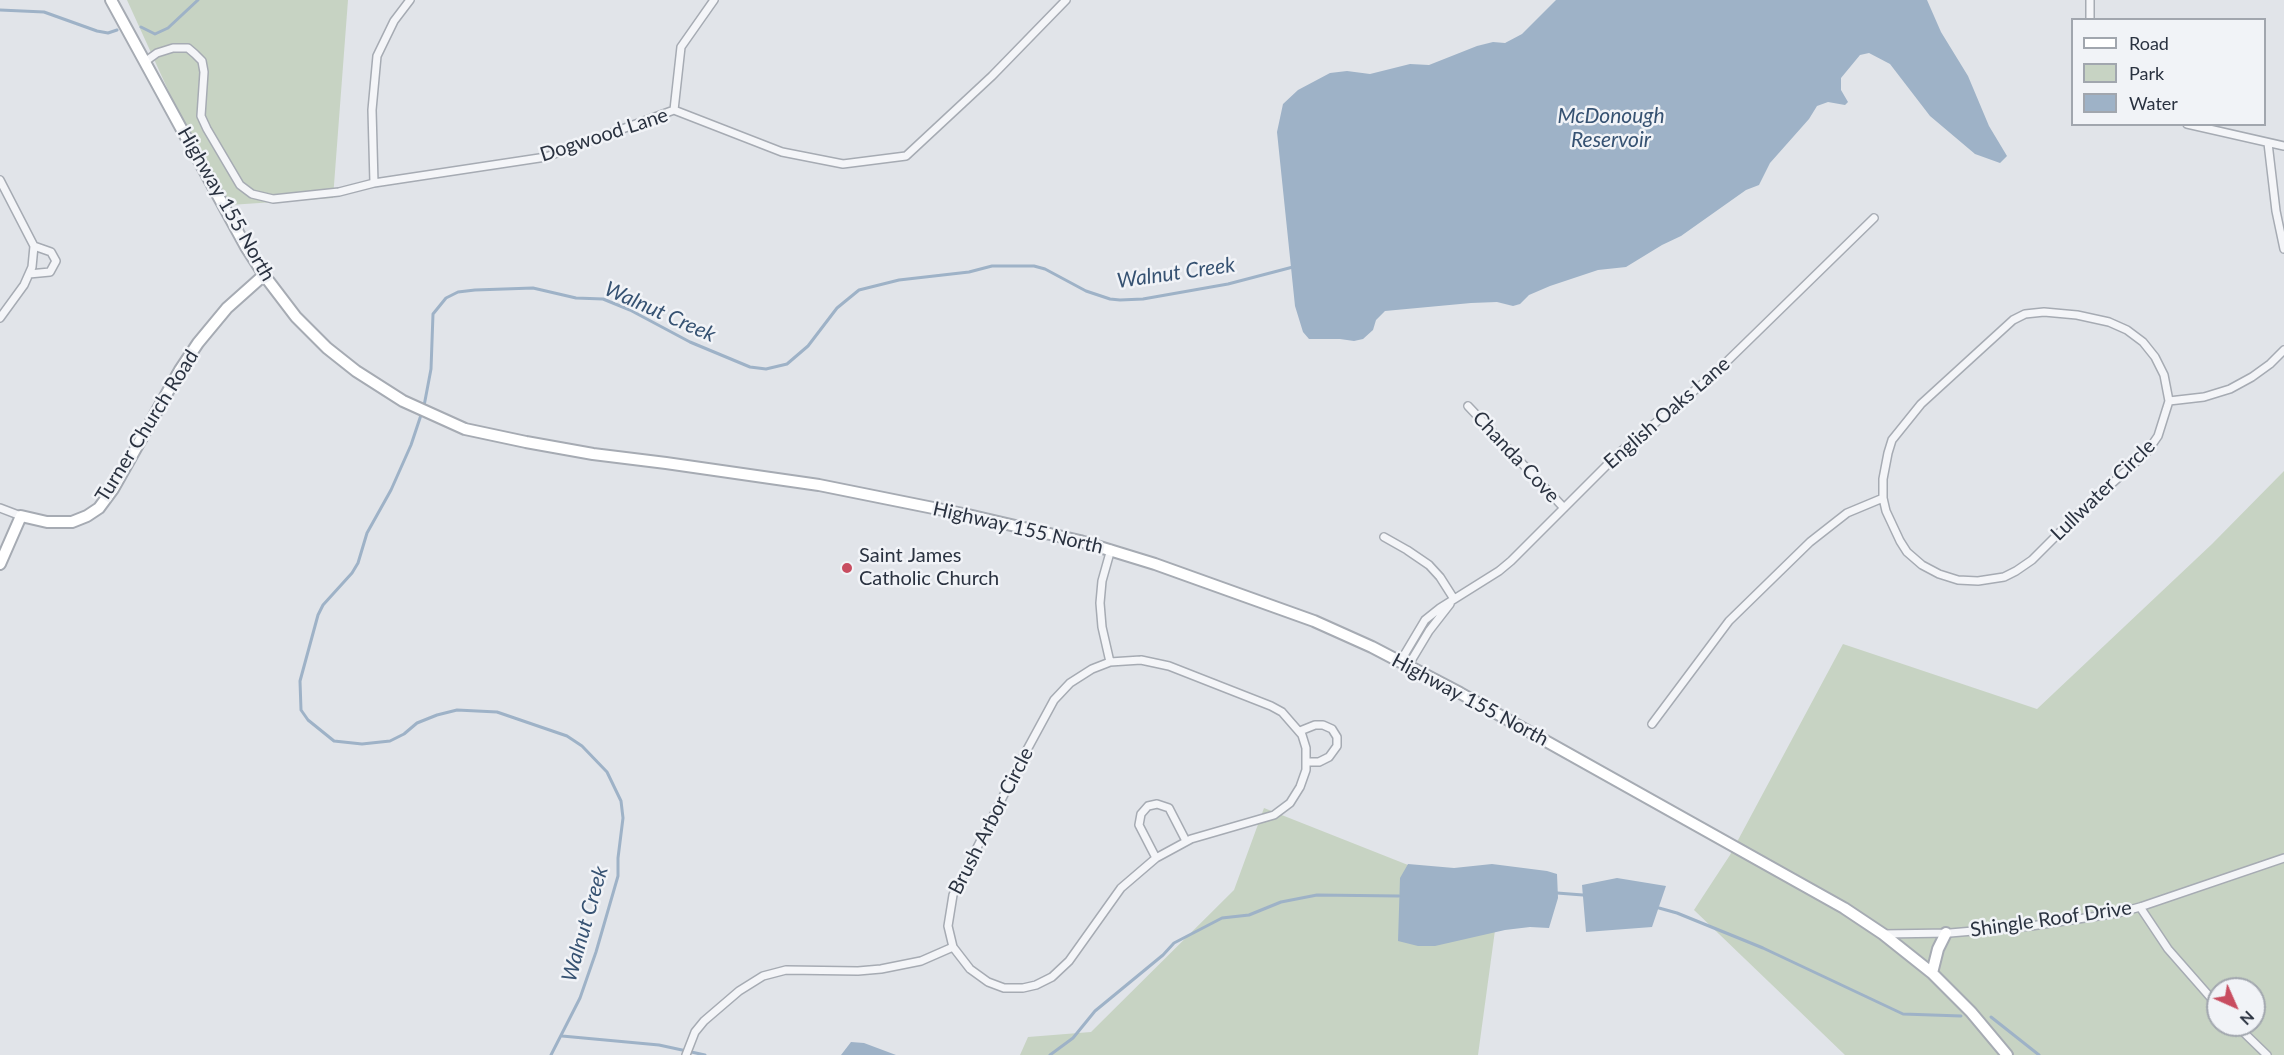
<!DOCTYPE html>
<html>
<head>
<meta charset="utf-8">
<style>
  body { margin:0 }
  #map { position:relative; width:2284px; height:1055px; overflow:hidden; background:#e1e4e9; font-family:Lato,sans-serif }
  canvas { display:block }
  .legend { position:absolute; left:2071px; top:18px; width:195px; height:108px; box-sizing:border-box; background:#f1f3f7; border:2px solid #a1a6ae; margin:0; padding:8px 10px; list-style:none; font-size:18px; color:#2a3240 }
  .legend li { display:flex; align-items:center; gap:12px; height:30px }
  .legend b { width:30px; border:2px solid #a1a6ae }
  .north { position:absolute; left:2206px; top:977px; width:60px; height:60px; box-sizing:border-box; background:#f1f3f7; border:2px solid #a1a6ae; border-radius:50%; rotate:135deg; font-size:16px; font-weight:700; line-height:24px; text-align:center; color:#2a3240 }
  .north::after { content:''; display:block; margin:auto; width:21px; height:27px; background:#c84d60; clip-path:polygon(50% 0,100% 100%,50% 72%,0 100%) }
</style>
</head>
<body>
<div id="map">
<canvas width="2284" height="1055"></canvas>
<ul class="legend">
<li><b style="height:8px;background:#fff"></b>Road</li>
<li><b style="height:16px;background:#c7d3c3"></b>Park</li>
<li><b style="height:16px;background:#9eb2c7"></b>Water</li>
</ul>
<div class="north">N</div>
</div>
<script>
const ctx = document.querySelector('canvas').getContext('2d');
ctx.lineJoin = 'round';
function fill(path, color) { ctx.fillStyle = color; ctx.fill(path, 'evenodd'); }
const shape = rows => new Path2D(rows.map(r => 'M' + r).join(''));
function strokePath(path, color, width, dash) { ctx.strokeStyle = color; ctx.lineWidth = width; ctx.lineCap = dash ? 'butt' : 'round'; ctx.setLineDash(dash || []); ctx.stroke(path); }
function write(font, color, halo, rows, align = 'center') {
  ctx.font = font + ' Lato,sans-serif'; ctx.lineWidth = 5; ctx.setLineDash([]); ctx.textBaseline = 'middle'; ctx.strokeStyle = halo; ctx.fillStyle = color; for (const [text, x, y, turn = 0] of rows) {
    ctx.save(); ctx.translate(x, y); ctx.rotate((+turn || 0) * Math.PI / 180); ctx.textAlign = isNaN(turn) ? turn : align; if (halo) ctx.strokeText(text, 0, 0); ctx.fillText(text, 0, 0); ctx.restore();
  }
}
fill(shape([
  [127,0,348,0,333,198,230,205,205,171],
  [2284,471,2284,1055,1845,1055,1694,910,1730,855,1843,644,2037,709,2212,544],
  [2218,989,2254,989,2254,1025,2218,1025],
  [1264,808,1499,901,1478,1055,1020,1055,1028,1037,1091,1032,1234,890]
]), '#c7d3c3');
fill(shape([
  [1556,0,1927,0,1941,32,1968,76,1989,126,2007,156,2000,163,1975,154,1930,116,1890,64,1869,53,1860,55,1841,78,1841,90,1848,102,1845,105,1828,102,1817,106,1809,119,1770,163,1759,185,1746,190,1681,236,1662,245,1626,267,1598,270,1550,286,1529,295,1520,304,1513,306,1497,302,1471,303,1385,311,1376,320,1373,330,1363,339,1354,341,1340,339,1309,339,1303,332,1295,306,1277,132,1283,104,1298,90,1330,73,1347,71,1370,74,1410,64,1429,65,1477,46,1493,42,1505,43,1522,34],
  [1408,864,1454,868,1492,864,1547,871,1557,874,1558,898,1549,928,1530,927,1505,930,1435,946,1418,946,1398,941,1400,878],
  [1617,878,1666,886,1652,927,1586,932,1582,885],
  [851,1042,864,1043,896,1055,841,1055]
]), '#9eb2c7');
strokePath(shape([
  [0,10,44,12,97,31,108,33,117,30],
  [141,27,155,34,168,28,198,0],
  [424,406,431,369,433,314,446,298,458,292,475,290,533,288,576,298,603,299,630,310,690,342,750,367,766,369,787,364,808,346,837,308,859,290,899,280,969,272,992,266,1034,266,1045,269,1086,291,1110,299,1120,300,1143,299,1228,284,1293,267],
  [422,412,411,445,391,490,367,533,358,563,352,573,323,605,318,615,300,681,301,710,308,720,334,741,362,744,390,741,404,734,417,723,437,715,457,710,497,712,567,736,582,746,607,772,621,801,623,818,618,858,618,876,596,952,580,998,551,1055],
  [1557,893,1583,895],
  [1659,908,1677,913,1763,948,1903,1014,1961,1016],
  [1991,1017,2039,1055],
  [562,1036,659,1045,705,1055],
  [1050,1055,1073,1038,1095,1011,1163,955,1174,943,1222,918,1249,915,1281,902,1317,895,1399,896]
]), '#9eb2c7', 3);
const street = shape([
  [2090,20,2090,0],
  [146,61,157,53,173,48,188,48,195,54,202,61,204,72,201,116,207,129,240,185,252,194,273,199,339,192,374,183,546,157,674,110,782,152,843,164,906,156,992,76,1066,0],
  [674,110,681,47,714,0],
  [2187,124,2284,146],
  [2268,143,2276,211,2284,249],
  [0,180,34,246,32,267,24,285,0,318],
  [374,183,372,110,377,56,394,21,410,0],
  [29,274,50,272,56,261,51,252,34,246],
  [2044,312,2077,315,2109,322,2127,330,2143,342,2155,357,2164,375,2169,401,2158,436,2147,452,2078,514,2032,560,2016,571,2004,577,1978,581,1958,580,1939,574,1922,565,1907,552,1900,541,1886,511,1883,498,1883,479,1888,453,1892,440,1921,404,2013,320,2025,314,2044,312],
  [2169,401,2204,397,2230,389,2252,377,2270,364,2284,350],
  [1468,406,1564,508],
  [0,508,21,516],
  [1384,537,1407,550,1429,565,1440,577,1454,599],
  [1141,660,1169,666,1271,706,1282,712,1302,735,1306,748,1306,770,1300,787,1290,803,1274,815,1191,839,1156,858,1121,888,1069,961,1052,977,1036,985,1023,988,1004,988,988,982,970,969,953,947,948,926,953,895,1022,759,1054,700,1070,683,1092,669,1110,662,1141,660],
  [1110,662,1102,627,1100,603,1102,581,1111,549],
  [1400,662,1425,620,1440,608,1499,571,1511,561,1620,452,1712,376,1874,218],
  [1408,666,1429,631,1450,604],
  [1652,724,1729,621,1810,542,1847,513,1883,498],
  [1300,731,1315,725,1323,725,1332,729,1337,737,1337,746,1329,757,1319,762,1308,762],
  [1156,858,1139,825,1141,814,1148,806,1157,804,1169,808,1186,841],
  [2140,907,2168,949,2218,1006],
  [1883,934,1950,933,2031,926,2118,913,2140,907,2284,858],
  [2236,1025,2267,1055],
  [686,1055,695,1032,704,1021,739,991,763,976,786,970,858,971,881,969,921,961,953,947]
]);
const secondary = shape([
  [111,0,246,247,264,275,296,317,327,348,356,371,403,401,465,429,526,442,593,454,666,463,819,485,968,515,1080,541,1155,564,1314,621,1372,647,1460,693,1844,908,1883,934,1932,973,1971,1012,2007,1055],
  [0,564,21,516,47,522,72,522,87,516,99,508,113,489,180,370,198,343,227,308,264,275],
  [1932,973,1938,949,1946,933]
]);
strokePath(street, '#a6abb3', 10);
strokePath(secondary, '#a6abb3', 14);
strokePath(street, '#f4f5f8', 7);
strokePath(secondary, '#fff', 10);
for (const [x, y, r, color] of [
  [847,568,6,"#c84d60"]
]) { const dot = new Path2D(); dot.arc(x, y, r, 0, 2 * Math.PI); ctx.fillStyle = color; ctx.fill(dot); strokePath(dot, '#f1f3f7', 2); }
write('20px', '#2a3240', '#f1f3f7', [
  ["Dogwood Lane",604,135,-18],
  ["Highway 155 North",226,204,60],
  ["English Oaks Lane",1667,413,-41],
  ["Turner Church Road",147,426,-58],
  ["Chanda Cove",1516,457,47],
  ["Lullwater Circle",2103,490,-44],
  ["Highway 155 North",1018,528,13],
  ["Highway 155 North",1470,700,28],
  ["Brush Arbor Circle",991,821,-63],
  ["Shingle Roof Drive",2051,919,-8]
]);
write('20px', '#2a3240', '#f1f3f7', [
  ["Saint James",859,556],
  ["Catholic Church",859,579]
], 'left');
write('italic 21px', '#365272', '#f1f3f7', [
  ["McDonough",1611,116],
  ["Reservoir",1611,140],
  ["Walnut Creek",1176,273,-8],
  ["Walnut Creek",660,312,24],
  ["Walnut Creek",585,924,-74]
]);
</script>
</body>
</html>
